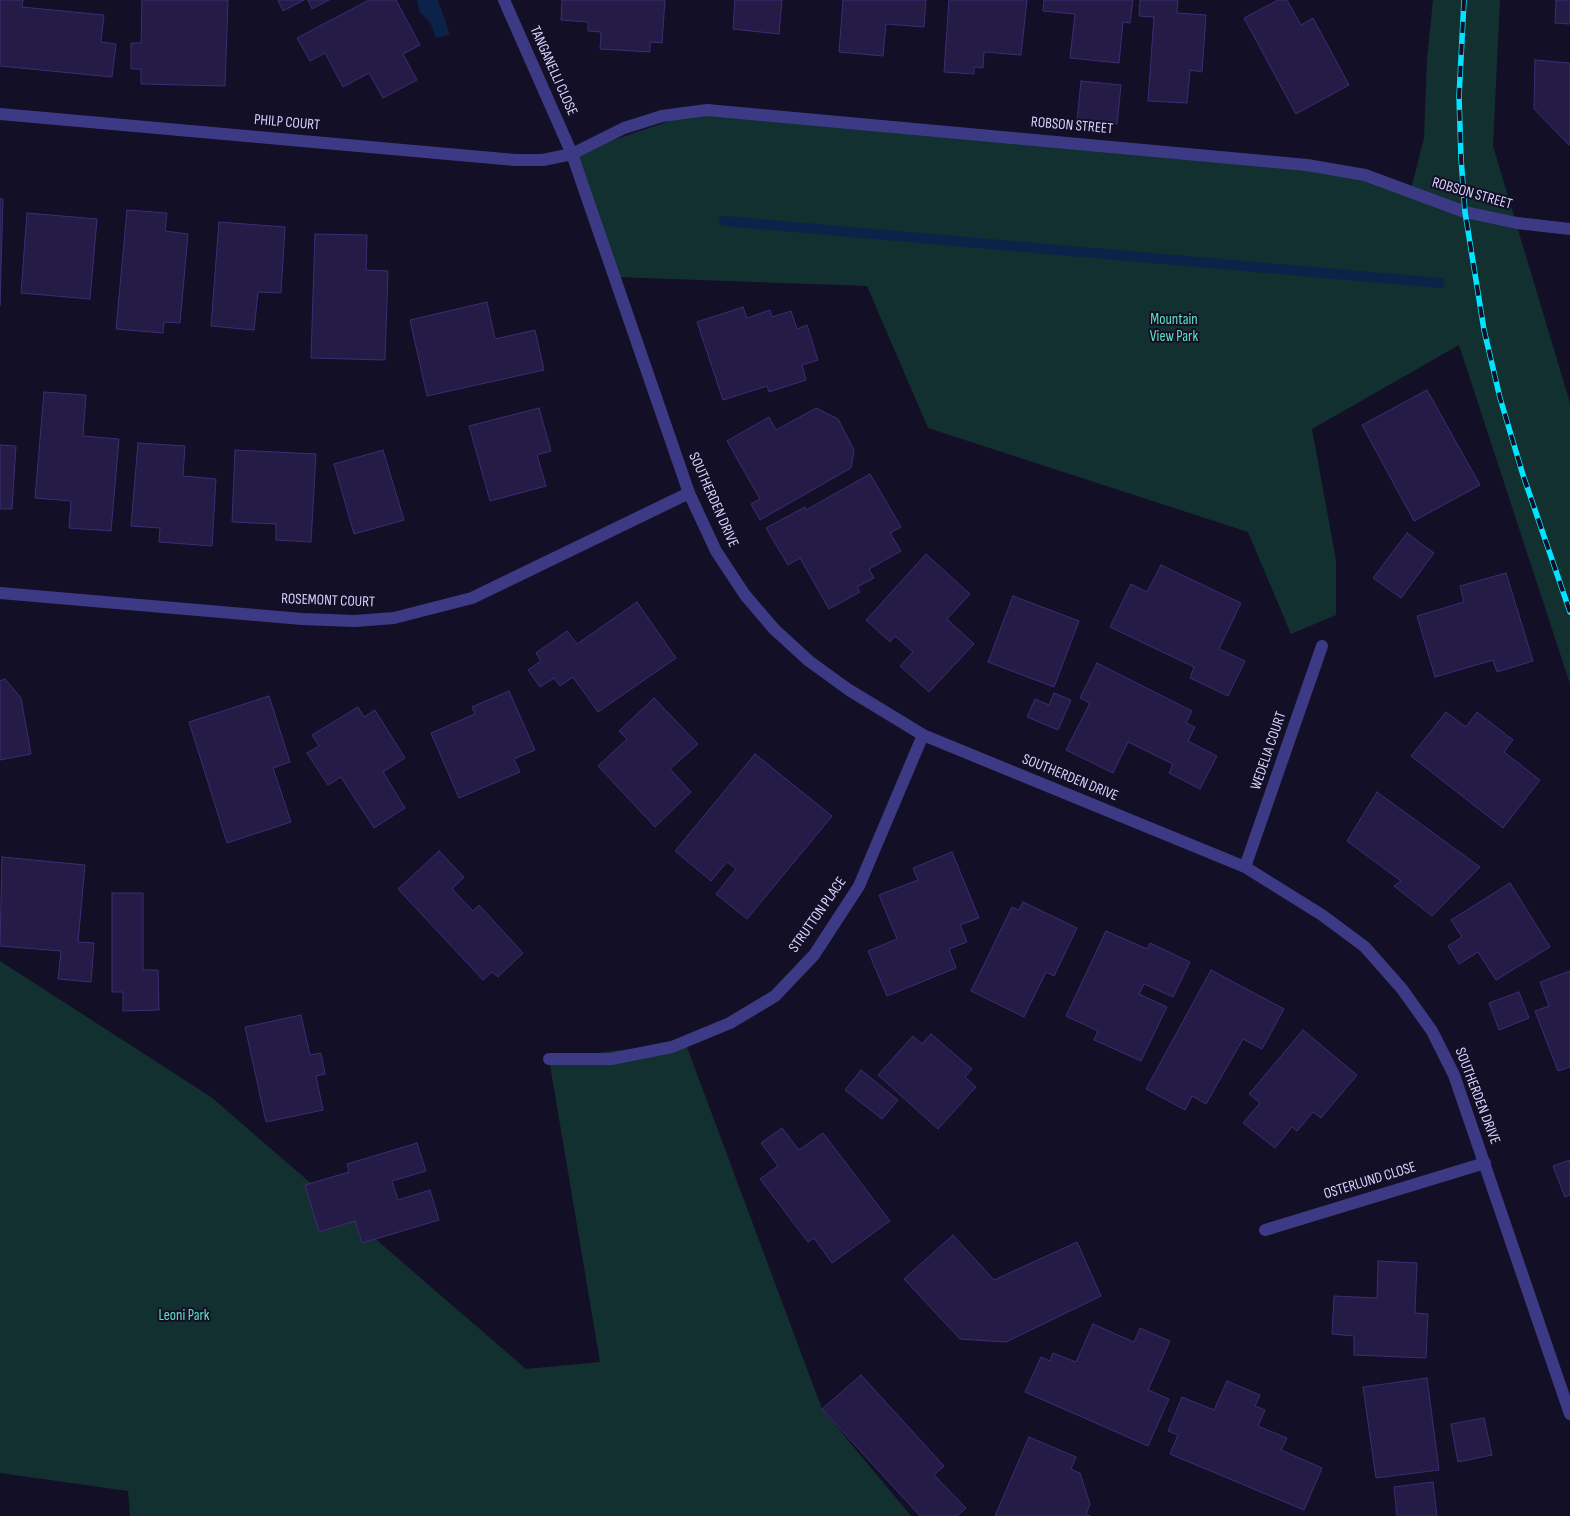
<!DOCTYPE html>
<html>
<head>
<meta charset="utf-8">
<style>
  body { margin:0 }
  canvas { display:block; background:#130f26 }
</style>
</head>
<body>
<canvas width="1570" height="1516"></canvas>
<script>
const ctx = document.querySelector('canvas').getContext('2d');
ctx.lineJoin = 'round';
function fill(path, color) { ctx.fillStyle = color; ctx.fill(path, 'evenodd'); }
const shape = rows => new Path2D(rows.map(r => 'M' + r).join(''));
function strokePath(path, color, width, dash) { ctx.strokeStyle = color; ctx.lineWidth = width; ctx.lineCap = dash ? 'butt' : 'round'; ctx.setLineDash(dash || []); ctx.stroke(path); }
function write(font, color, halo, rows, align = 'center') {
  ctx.font = font + ' "Sofia Sans Condensed",sans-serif'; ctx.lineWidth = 4; ctx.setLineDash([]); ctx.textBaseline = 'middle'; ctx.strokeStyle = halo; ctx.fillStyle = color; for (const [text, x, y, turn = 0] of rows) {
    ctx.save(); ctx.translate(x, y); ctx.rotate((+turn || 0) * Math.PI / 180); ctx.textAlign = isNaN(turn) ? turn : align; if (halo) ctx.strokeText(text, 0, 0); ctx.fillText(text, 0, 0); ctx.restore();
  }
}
fill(shape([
  [1433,0,1500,0,1493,146,1570,403,1570,684,1459,345,1312,429,1336,560,1336,615,1291,634,1248,532,928,428,867,286,615,277,572,154,702,110,1365,175,1410,193,1424,138,1427,60],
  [0,961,211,1097,526,1369,600,1362,549,1059,685,1042,822,1409,911,1516,130,1516,128,1491,0,1473]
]), '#12302f');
fill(shape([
  [417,0,438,0,450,35,436,38,430,22,420,13]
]), '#0c2248');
strokePath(shape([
  [724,221,1440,283]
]), '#0c2248', 10);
const building = shape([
  [0,0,23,0,22,7,104,15,101,42,116,44,112,77,0,66,0,0],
  [142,0,228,0,225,86,141,84,141,69,131,69,131,43,141,43,142,0],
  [278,0,304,0,283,11,278,0],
  [308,0,329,0,312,9,308,0],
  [369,0,396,0,420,45,403,54,417,80,383,98,369,73,343,87,325,53,310,61,297,38,369,0],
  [562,0,665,0,662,43,650,42,650,52,600,49,601,32,588,31,588,22,561,20,562,0],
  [735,0,782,0,779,34,733,29,735,0],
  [843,0,926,0,924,27,886,24,883,56,839,52,843,0],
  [949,0,1027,0,1021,55,984,52,983,68,974,67,974,74,944,72,949,0],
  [1044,0,1133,0,1130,23,1123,22,1119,63,1070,58,1075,14,1043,11,1044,0],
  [1140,0,1178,0,1177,13,1206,15,1202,72,1190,70,1187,103,1148,101,1154,17,1139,16,1140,0],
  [1278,0,1287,0,1301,25,1313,18,1349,85,1296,114,1244,18,1278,0],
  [1556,0,1570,0,1570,24,1555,23,1556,0],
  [1535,60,1570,63,1570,146,1534,109,1535,60],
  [1081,81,1121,85,1117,124,1077,120,1081,81],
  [0,199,3,199,0,306,0,199],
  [127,210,167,213,165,231,188,234,180,323,164,322,163,333,116,329,127,210],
  [27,213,97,219,90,299,21,293,27,213],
  [219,222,285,227,281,293,258,292,254,330,211,326,219,222],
  [315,234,367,235,366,270,388,271,385,360,311,358,315,234],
  [487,302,495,339,535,330,544,370,427,396,410,320,487,302],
  [743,307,747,318,770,310,772,317,791,311,797,329,807,325,818,360,802,365,806,380,769,392,767,386,723,400,697,322,743,307],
  [1427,390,1480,485,1414,521,1362,425,1427,390],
  [44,392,86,395,83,436,119,439,111,531,69,528,71,501,35,498,44,392],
  [539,408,551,451,537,455,546,486,490,501,469,426,539,408],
  [816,408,838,419,854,450,851,468,760,520,751,504,760,499,727,441,769,417,776,430,816,408],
  [138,443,185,446,183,476,216,479,212,546,159,542,160,528,131,526,138,443],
  [0,445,16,446,12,509,0,509,0,445],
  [235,450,316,454,311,542,276,540,276,524,232,522,235,450],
  [383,450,404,520,354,534,334,464,383,450],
  [870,474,901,527,890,533,901,551,869,569,874,578,857,587,860,592,829,609,800,558,788,565,766,528,805,507,806,510,870,474],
  [1407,533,1434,553,1401,598,1373,578,1407,533],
  [926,554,970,594,947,619,974,644,929,692,900,666,913,652,895,636,890,642,866,620,926,554],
  [1161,565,1241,603,1219,649,1245,661,1228,696,1190,678,1194,667,1110,627,1131,584,1147,592,1161,565],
  [1506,573,1533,661,1497,672,1493,660,1435,677,1417,616,1464,602,1460,586,1506,573],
  [1013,596,1079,621,1054,687,988,662,1013,596],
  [637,602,676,658,598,712,573,677,560,686,554,678,540,687,528,670,541,661,536,653,567,631,577,644,637,602],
  [1097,663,1192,711,1186,723,1195,727,1188,741,1217,756,1200,789,1169,773,1173,764,1128,742,1113,773,1066,750,1090,703,1080,698,1097,663],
  [5,679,21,698,31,754,0,760,0,681,5,679],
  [509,691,535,750,514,759,520,772,459,798,431,733,475,714,472,707,509,691],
  [1054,693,1071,700,1058,730,1027,717,1035,699,1049,705,1054,693],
  [269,696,290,762,273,768,291,822,227,843,189,722,269,696],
  [654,698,698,744,670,769,691,792,655,827,598,766,627,739,619,731,654,698],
  [358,707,364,717,375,710,405,758,383,772,405,808,374,828,341,777,328,785,307,753,319,746,312,735,358,707],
  [1446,712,1466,727,1477,712,1513,740,1504,752,1540,780,1503,828,1411,756,1446,712],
  [755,754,832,816,747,919,716,894,736,869,727,862,711,881,675,851,755,754],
  [1377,792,1480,867,1432,916,1394,886,1401,881,1347,841,1377,792],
  [439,851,464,877,452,889,473,911,479,905,523,953,498,977,492,972,483,980,398,889,439,851],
  [952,852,979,918,960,925,967,942,949,949,956,968,887,996,868,951,897,939,879,895,918,880,913,868,952,852],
  [2,857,85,865,78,942,94,943,91,982,58,979,61,951,0,946,2,857],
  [1510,883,1550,947,1496,980,1478,952,1459,964,1448,946,1462,937,1451,920,1510,883],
  [112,893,143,893,143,970,158,970,159,1010,123,1011,123,992,112,992,112,893],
  [1023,902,1077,928,1054,976,1046,972,1024,1017,971,991,1012,907,1019,910,1023,902],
  [1106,931,1147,949,1150,943,1190,962,1173,997,1144,984,1139,994,1167,1007,1141,1061,1094,1040,1098,1031,1066,1016,1106,931],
  [1211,970,1284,1009,1262,1049,1243,1039,1206,1104,1192,1096,1185,1110,1146,1089,1211,970],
  [1570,971,1570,1067,1558,1071,1535,1011,1549,1006,1540,982,1570,971],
  [1519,992,1529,1018,1499,1030,1489,1003,1519,992],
  [301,1015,310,1055,321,1053,325,1074,316,1076,323,1110,266,1122,245,1027,301,1015],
  [1303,1030,1357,1075,1321,1118,1313,1112,1297,1131,1292,1127,1275,1148,1243,1123,1260,1103,1249,1094,1303,1030],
  [931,1034,972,1069,965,1077,976,1087,938,1129,878,1075,913,1036,922,1044,931,1034],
  [861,1070,898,1100,882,1119,845,1090,861,1070],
  [782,1128,799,1150,823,1133,890,1221,832,1263,814,1238,808,1242,760,1179,778,1166,761,1143,782,1128],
  [417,1143,426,1171,392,1181,398,1200,430,1190,439,1220,362,1243,355,1221,319,1232,305,1185,349,1172,347,1164,417,1143],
  [1570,1160,1570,1195,1565,1197,1553,1166,1570,1160],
  [953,1235,994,1280,1077,1242,1101,1296,1006,1342,960,1339,904,1279,953,1235],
  [1378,1261,1417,1263,1415,1313,1428,1314,1426,1358,1354,1355,1354,1336,1332,1334,1334,1296,1377,1298,1378,1261],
  [1093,1324,1134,1342,1140,1328,1170,1341,1148,1390,1169,1399,1148,1446,1025,1392,1041,1357,1050,1361,1053,1353,1076,1362,1093,1324],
  [861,1375,944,1466,934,1475,966,1508,957,1516,920,1516,822,1409,861,1375],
  [1427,1378,1439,1470,1376,1478,1363,1387,1427,1378],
  [1227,1381,1260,1395,1255,1406,1265,1410,1258,1426,1287,1438,1281,1450,1322,1468,1304,1510,1170,1454,1178,1435,1168,1431,1182,1397,1214,1410,1227,1381],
  [1484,1418,1492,1455,1458,1462,1451,1424,1484,1418],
  [1029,1437,1076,1457,1071,1469,1080,1473,1090,1504,1086,1514,1090,1516,995,1516,1029,1437],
  [1433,1482,1437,1516,1397,1516,1394,1487,1433,1482]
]);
fill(building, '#241b47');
strokePath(building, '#3b2d73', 1);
strokePath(shape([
  [504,0,572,154,689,493,716,551,745,595,774,629,809,661,849,690,923,735,1245,867,1322,915,1365,947,1402,989,1432,1031,1454,1075,1570,1414],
  [0,114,515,160,543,160,572,154,624,128,662,116,707,110,1307,165,1365,175,1465,212,1517,223,1570,229],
  [0,593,302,619,355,621,394,618,472,598,689,493],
  [1245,867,1322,646],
  [549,1059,611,1059,672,1047,730,1023,775,996,814,955,859,886,923,735],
  [1265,1230,1485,1163]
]), '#3d3a85', 12);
const rail = shape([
  [1464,0,1459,97,1461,158,1465,212,1484,330,1500,398,1523,475,1570,612]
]);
strokePath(rail, '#00e5ff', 5.5);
strokePath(rail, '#130f26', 4, [11]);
write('15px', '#d9d4ff', '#130f26', [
  ["TANGANELLI CLOSE",553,71,66],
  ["PHILP COURT",287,123,5],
  ["ROBSON STREET",1072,126,5],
  ["ROBSON STREET",1472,194,16],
  ["SOUTHERDEN DRIVE",713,500,66],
  ["ROSEMONT COURT",328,601,2],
  ["WEDELIA COURT",1269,751,-71],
  ["SOUTHERDEN DRIVE",1070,778,22],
  ["STRUTTON PLACE",818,915,-55],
  ["SOUTHERDEN DRIVE",1477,1096,69],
  ["OSTERLUND CLOSE",1370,1181,-17]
]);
write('15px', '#5fe0c0', '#130f26', [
  ["Mountain",1174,320],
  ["View Park",1174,337],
  ["Leoni Park",184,1316]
]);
</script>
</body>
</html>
